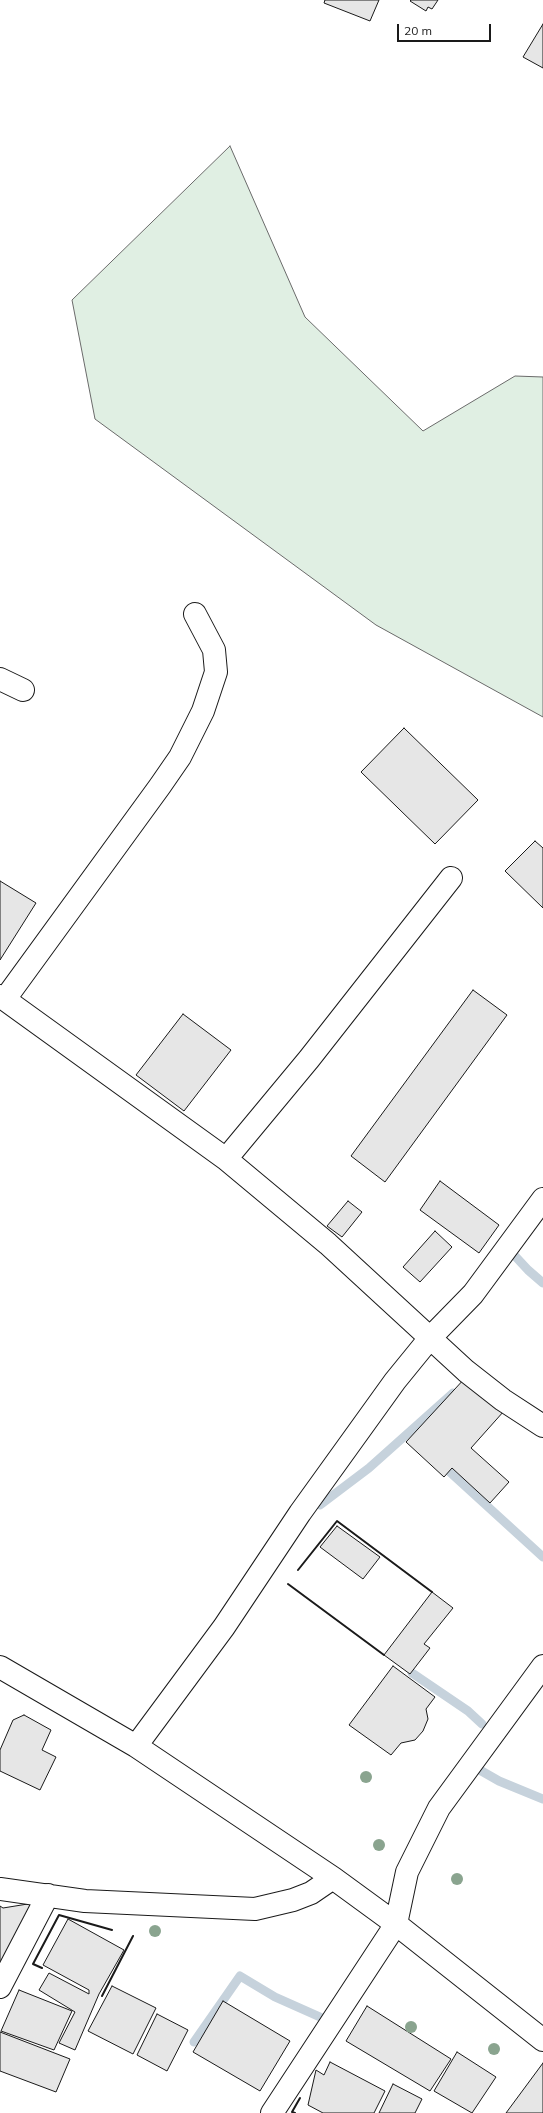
<!DOCTYPE html>
<html>
<head>
<meta charset="utf-8">
<style>
  body { margin:0 }
  #map { position:relative; width:543px; height:2113px; overflow:hidden; background:#fff; font-family:Mulish,sans-serif }
  canvas { display:block }
  .scale { position:absolute; left:397px; top:24px; width:94px; height:18px; box-sizing:border-box; border:2px solid #1a1a1a; border-top:0; padding-left:5px; font-size:12px; line-height:14px; white-space:nowrap; color:#1a1a1a; -webkit-text-stroke:3px #fff; paint-order:stroke }
</style>
</head>
<body>
<div id="map">
<canvas width="543" height="2113"></canvas>
<div class="scale">20 m</div>
</div>
<script>
const ctx = document.querySelector('canvas').getContext('2d');
ctx.lineJoin = 'round';
function fill(path, color) { ctx.fillStyle = color; ctx.fill(path, 'evenodd'); }
const shape = rows => new Path2D(rows.map(r => 'M' + r).join(''));
function strokePath(path, color, width, dash) { ctx.strokeStyle = color; ctx.lineWidth = width; ctx.lineCap = dash ? 'butt' : 'round'; ctx.setLineDash(dash || []); ctx.stroke(path); }
const green = shape([
  [230,146,305,317,423,431,515,376,543,377,543,717,376,625,95,419,72,300,230,146]
]);
fill(green, '#e0efe3');
strokePath(green, '#6a6a6a', 1);
strokePath(shape([
  [515,1256,528,1270,543,1283],
  [441,1464,543,1557],
  [320,1505,369,1468,453,1393],
  [412,1673,468,1711,482,1724],
  [471,1765,499,1781,543,1799],
  [194,2042,240,1976,275,1997,329,2021]
]), '#c6d2dc', 9);
const building = shape([
  [325,0,379,0,370,21,324,3,325,0],
  [411,0,438,0,432,9,428,7,426,11,410,1,411,0],
  [543,24,543,68,523,57,543,24],
  [404,728,478,800,435,844,361,772,404,728],
  [535,841,543,848,543,908,505,871,535,841],
  [0,881,36,903,0,960,0,881],
  [473,990,507,1015,385,1182,351,1156,473,990],
  [183,1014,231,1050,184,1111,136,1075,183,1014],
  [440,1181,499,1225,479,1253,420,1210,440,1181],
  [348,1201,362,1212,342,1237,327,1226,348,1201],
  [435,1231,452,1247,420,1282,403,1267,435,1231],
  [466,1377,504,1411,471,1448,509,1482,490,1503,452,1468,444,1477,406,1442,466,1377],
  [337,1526,380,1557,363,1579,320,1547,337,1526],
  [432,1592,453,1608,424,1644,430,1648,410,1674,384,1655,432,1592],
  [393,1666,435,1697,426,1709,428,1719,423,1731,415,1740,401,1743,391,1755,349,1725,393,1666],
  [24,1715,51,1730,42,1750,56,1757,40,1790,0,1771,0,1750,13,1720,24,1715],
  [40,1902,0,1978,0,1906,3,1908,40,1902],
  [68,1919,124,1950,99,1994,75,2050,59,2043,75,2012,39,1990,49,1973,89,1994,89,1990,43,1965,68,1919],
  [112,1986,156,2008,133,2054,88,2031,112,1986],
  [19,1990,72,2011,54,2050,1,2031,19,1990],
  [223,2001,290,2041,260,2091,193,2052,223,2001],
  [367,2006,451,2059,430,2091,346,2041,367,2006],
  [157,2014,188,2030,167,2071,137,2055,157,2014],
  [0,2032,70,2059,56,2092,0,2071,0,2032],
  [457,2052,496,2077,472,2113,434,2091,457,2052],
  [330,2062,385,2091,374,2113,323,2113,308,2105,316,2070,324,2075,330,2062],
  [543,2063,543,2113,506,2113,543,2063],
  [393,2084,422,2099,415,2113,379,2113,393,2084]
]);
fill(building, '#e6e6e6');
strokePath(building, '#1a1a1a', 1);
const minor = shape([
  [0,679,23,690],
  [0,996,226,1159,328,1244,466,1371,503,1400,543,1426],
  [5,999,160,786,180,757,203,711,216,672,214,650,195,614],
  [226,1159,309,1059,451,878],
  [543,1199,473,1294,430,1338,395,1381,300,1513,224,1627,136,1746,333,1878,396,1924,407,1872,439,1808,543,1666],
  [0,1667,136,1746],
  [0,1889,85,1901,255,1909,293,1900,311,1893,333,1878],
  [0,1987,48,1895],
  [272,2113,396,1924,543,2040]
]);
strokePath(minor, '#1a1a1a', 24);
strokePath(minor, '#fff', 22);
strokePath(shape([
  [298,1570,337,1521,432,1592],
  [288,1584,384,1655],
  [42,1968,33,1964,59,1915,112,1930],
  [102,1996,133,1936],
  [295,2113,292,2112,300,2098]
]), '#1a1a1a', 2);
ctx.fillStyle = '#8aa48f';
for (const [x, y] of [
  [366,1777],
  [379,1845],
  [457,1879],
  [155,1931],
  [411,2027],
  [494,2049]
]) { ctx.beginPath(); ctx.arc(x, y, 6, 0, 2 * Math.PI); ctx.fill(); }
</script>
</body>
</html>
